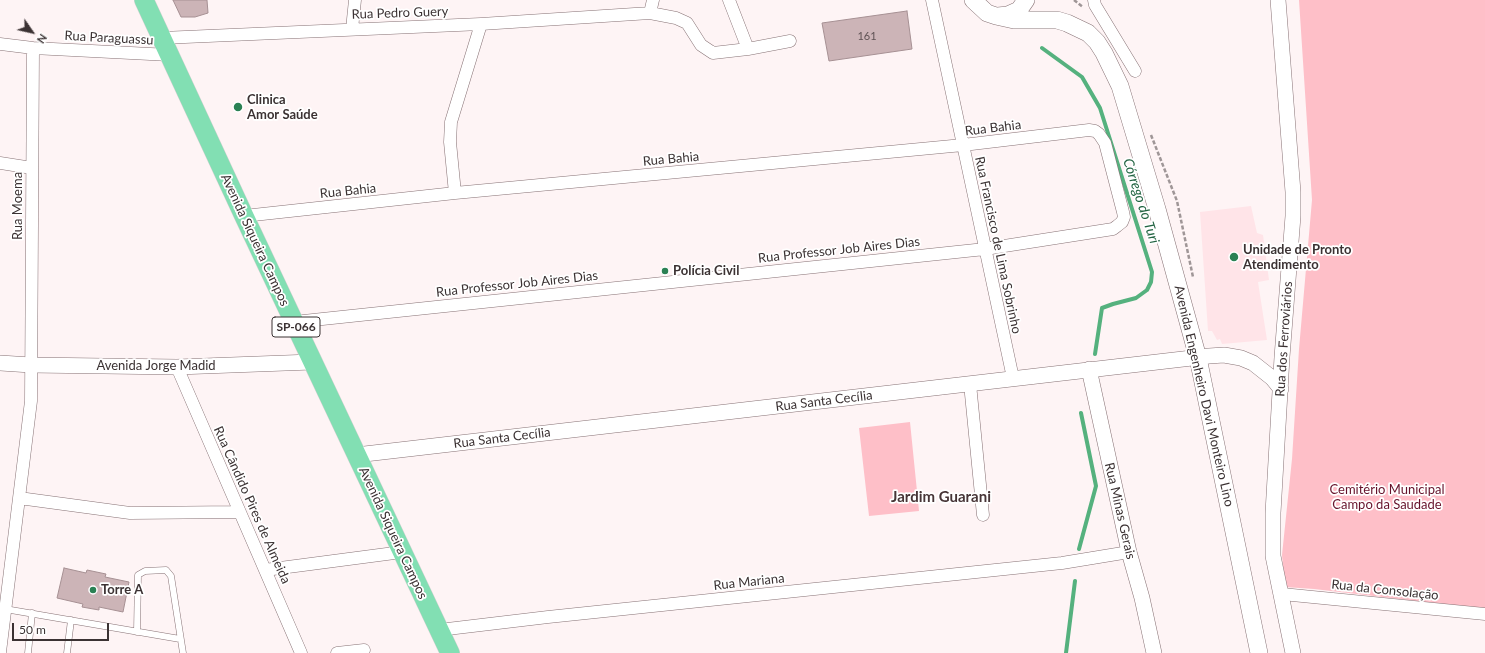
<!DOCTYPE html>
<html>
<head>
<meta charset="utf-8">
<style>
  body { margin:0 }
  #map { position:relative; width:1485px; height:653px; overflow:hidden; background:#fef4f5; font-family:Lato,sans-serif }
  canvas { display:block }
  .north { position:absolute; left:12px; top:12px; width:40px; height:40px; -webkit-text-stroke:3px #fff; paint-order:stroke; rotate:124deg; font-size:11px; font-weight:700; line-height:16px; text-align:center; color:#3b3233 }
  .north::after { content:''; display:block; margin:auto; width:14px; height:18px; background:#3b3233; clip-path:polygon(50% 0,100% 100%,50% 72%,0 100%) }
  .scale { position:absolute; left:12px; top:623px; width:97px; height:18px; box-sizing:border-box; border:2px solid #3b3233; border-top:0; padding-left:5px; font-size:12px; line-height:14px; white-space:nowrap; color:#3b3233; -webkit-text-stroke:3px #fff; paint-order:stroke }
</style>
</head>
<body>
<div id="map">
<canvas width="1485" height="653"></canvas>
<div class="north">N</div>
<div class="scale">50 m</div>
</div>
<script>
const ctx = document.querySelector('canvas').getContext('2d');
ctx.lineJoin = 'round';
function fill(path, color) { ctx.fillStyle = color; ctx.fill(path, 'evenodd'); }
const shape = rows => new Path2D(rows.map(r => 'M' + r).join(''));
function strokePath(path, color, width, dash) { ctx.strokeStyle = color; ctx.lineWidth = width; ctx.lineCap = dash ? 'butt' : 'round'; ctx.setLineDash(dash || []); ctx.stroke(path); }
function write(font, color, halo, rows, align = 'center') {
  ctx.font = font + ' Lato,sans-serif'; ctx.lineWidth = 3.5; ctx.setLineDash([]); ctx.textBaseline = 'middle'; ctx.strokeStyle = halo; ctx.fillStyle = color; for (const [text, x, y, turn = 0] of rows) {
    ctx.save(); ctx.translate(x, y); ctx.rotate((+turn || 0) * Math.PI / 180); ctx.textAlign = isNaN(turn) ? turn : align; if (halo) ctx.strokeText(text, 0, 0); ctx.fillText(text, 0, 0); ctx.restore();
  }
}
fill(shape([
  [1251,206,1257,233,1263,235,1269,280,1258,282,1267,340,1222,344,1220,339,1217,340,1212,331,1208,331,1200,212]
]), '#ffe4e8');
fill(shape([
  [1299,0,1485,0,1485,609,1314,589,1285,587,1282,555,1292,459,1299,349,1312,200],
  [910,422,919,511,869,516,859,428]
]), '#febfc8');
strokePath(shape([
  [1042,48,1082,77,1100,108,1152,272,1151,282,1147,290,1136,298,1113,304,1102,308,1095,354],
  [1079,549,1096,486,1081,413],
  [1066,653,1075,581]
]), '#55b17e', 4);
const building = shape([
  [173,0,207,0,208,13,195,17,181,17,173,0],
  [907,11,912,49,829,61,822,23,907,11],
  [64,568,86,573,87,570,106,574,105,577,129,582,123,612,99,607,99,610,82,607,83,604,57,598,64,568]
]);
fill(building, '#ccb4b7');
strokePath(building, '#a69093', 1);
const service = shape([
  [5,609,180,639],
  [137,632,138,575,145,571,166,570,171,576,183,653],
  [28,653,32,613],
  [67,653,71,620]
]);
const minor = shape([
  [729,0,748,49],
  [932,0,1013,378],
  [1094,0,1095,5,1135,71],
  [650,13,653,0],
  [352,29,355,0],
  [162,38,481,24,650,13,676,18,687,23,701,45,713,53,748,49,790,41],
  [0,44,33,48,170,55],
  [0,163,32,168],
  [455,193,450,142,451,122,481,24],
  [244,216,455,193,963,145,1089,130,1095,131,1099,134,1105,143,1123,212,1124,217,1122,222,1117,226,1113,229,985,249,294,322],
  [177,367,301,653],
  [970,384,983,515],
  [19,498,130,513,239,512],
  [265,570,402,552],
  [1282,594,1485,614],
  [439,630,548,617,1062,563,1129,552],
  [0,652,31,401,33,48],
  [337,653,364,650]
]);
const tertiary = shape([
  [1278,0,1293,192,1293,216,1282,357,1273,513,1273,556,1293,653],
  [0,363,31,365,177,367,312,362],
  [1089,369,1129,552,1142,598,1154,653],
  [356,455,1209,356,1224,355,1241,358,1253,363,1272,378,1281,389]
]);
const secondary = shape([
  [973,0,987,13,996,16,1014,20,1057,20,1067,23,1088,33,1097,42,1104,53,1120,86,1157,209,1198,358,1259,653],
  [998,16,1008,15,1019,10,1026,0]
]);
const primary = shape([
  [144,0,244,216,450,653]
]);
strokePath(service, '#877275', 7);
strokePath(minor, '#877275', 13);
strokePath(tertiary, '#877275', 16);
strokePath(secondary, '#877275', 18);
strokePath(primary, '#d4d2d2', 20);
strokePath(shape([
  [1074,0,1083,7],
  [1151,135,1177,201,1193,277]
]), '#9f9697', 2.5, [4, 2]);
strokePath(service, '#fff', 6);
strokePath(minor, '#fff', 12);
strokePath(tertiary, '#fff', 15);
strokePath(secondary, '#fff', 17);
strokePath(primary, '#82dfb3', 19);
for (const [x, y, r, color] of [
  [238,107,5,"#2a8154"],
  [1234,257,5,"#2a8154"],
  [665,271,4,"#2a8154"],
  [93,590,4,"#2a8154"]
]) { const dot = new Path2D(); dot.arc(x, y, r, 0, 2 * Math.PI); ctx.fillStyle = color; ctx.fill(dot); strokePath(dot, '#fff', 1.5); }
write('11px', '#5f5254', null, [
  ["161",867,36]
]);
for (const [x, y, w] of [
  [296,327,48]
]) { const box = new Path2D(); box.roundRect(x - w / 2, y - 10, w, 20, 3); ctx.fillStyle = '#fff'; ctx.fill(box); strokePath(box, '#3b3233', 1); }
write('bold 12px', '#3b3233', null, [
  ["SP-066",296,327]
]);
write('13px', '#3b3233', '#fff', [
  ["Rua Pedro Guery",400,13,-2],
  ["Rua Paraguassu",109,38,3],
  ["Rua Bahia",993,128,-7],
  ["Rua Bahia",671,159,-5],
  ["Rua Bahia",348,191,-6],
  ["Rua Moema",18,206,-90],
  ["Avenida Siqueira Campos",255,240,65],
  ["Rua Francisco de Lima Sobrinho",998,245,78],
  ["Rua Professor Job Aires Dias",839,250,-6],
  ["Rua Professor Job Aires Dias",517,284,-6],
  ["Rua dos Ferroviários",1284,339,-86],
  ["Avenida Jorge Madid",156,366],
  ["Avenida Engenheiro Davi Monteiro Lino",1204,396,77],
  ["Rua Santa Cecília",824,401,-7],
  ["Rua Santa Cecília",502,438,-7],
  ["Rua Cândido Pires de Almeida",252,505,66],
  ["Rua Minas Gerais",1120,511,77],
  ["Avenida Siqueira Campos",393,533,65],
  ["Rua Mariana",749,582,-6],
  ["Rua da Consolação",1385,590,6]
]);
write('bold 13px', '#3b3233', '#fff', [
  ["Clinica",247,100],
  ["Amor Saúde",247,115],
  ["Unidade de Pronto",1243,250],
  ["Atendimento",1243,265],
  ["Polícia Civil",673,271],
  ["Torre A",101,590]
], 'left');
write('13px', '#66122b', '#fff', [
  ["Cemitério Municipal",1387,490],
  ["Campo da Saudade",1387,505]
]);
write('italic 14px', '#226442', '#fff', [
  ["Córrego do Turi",1141,201,72]
]);
write('bold 15px', '#473537', '#fff', [
  ["Jardim Guarani",941,497]
]);
</script>
</body>
</html>
